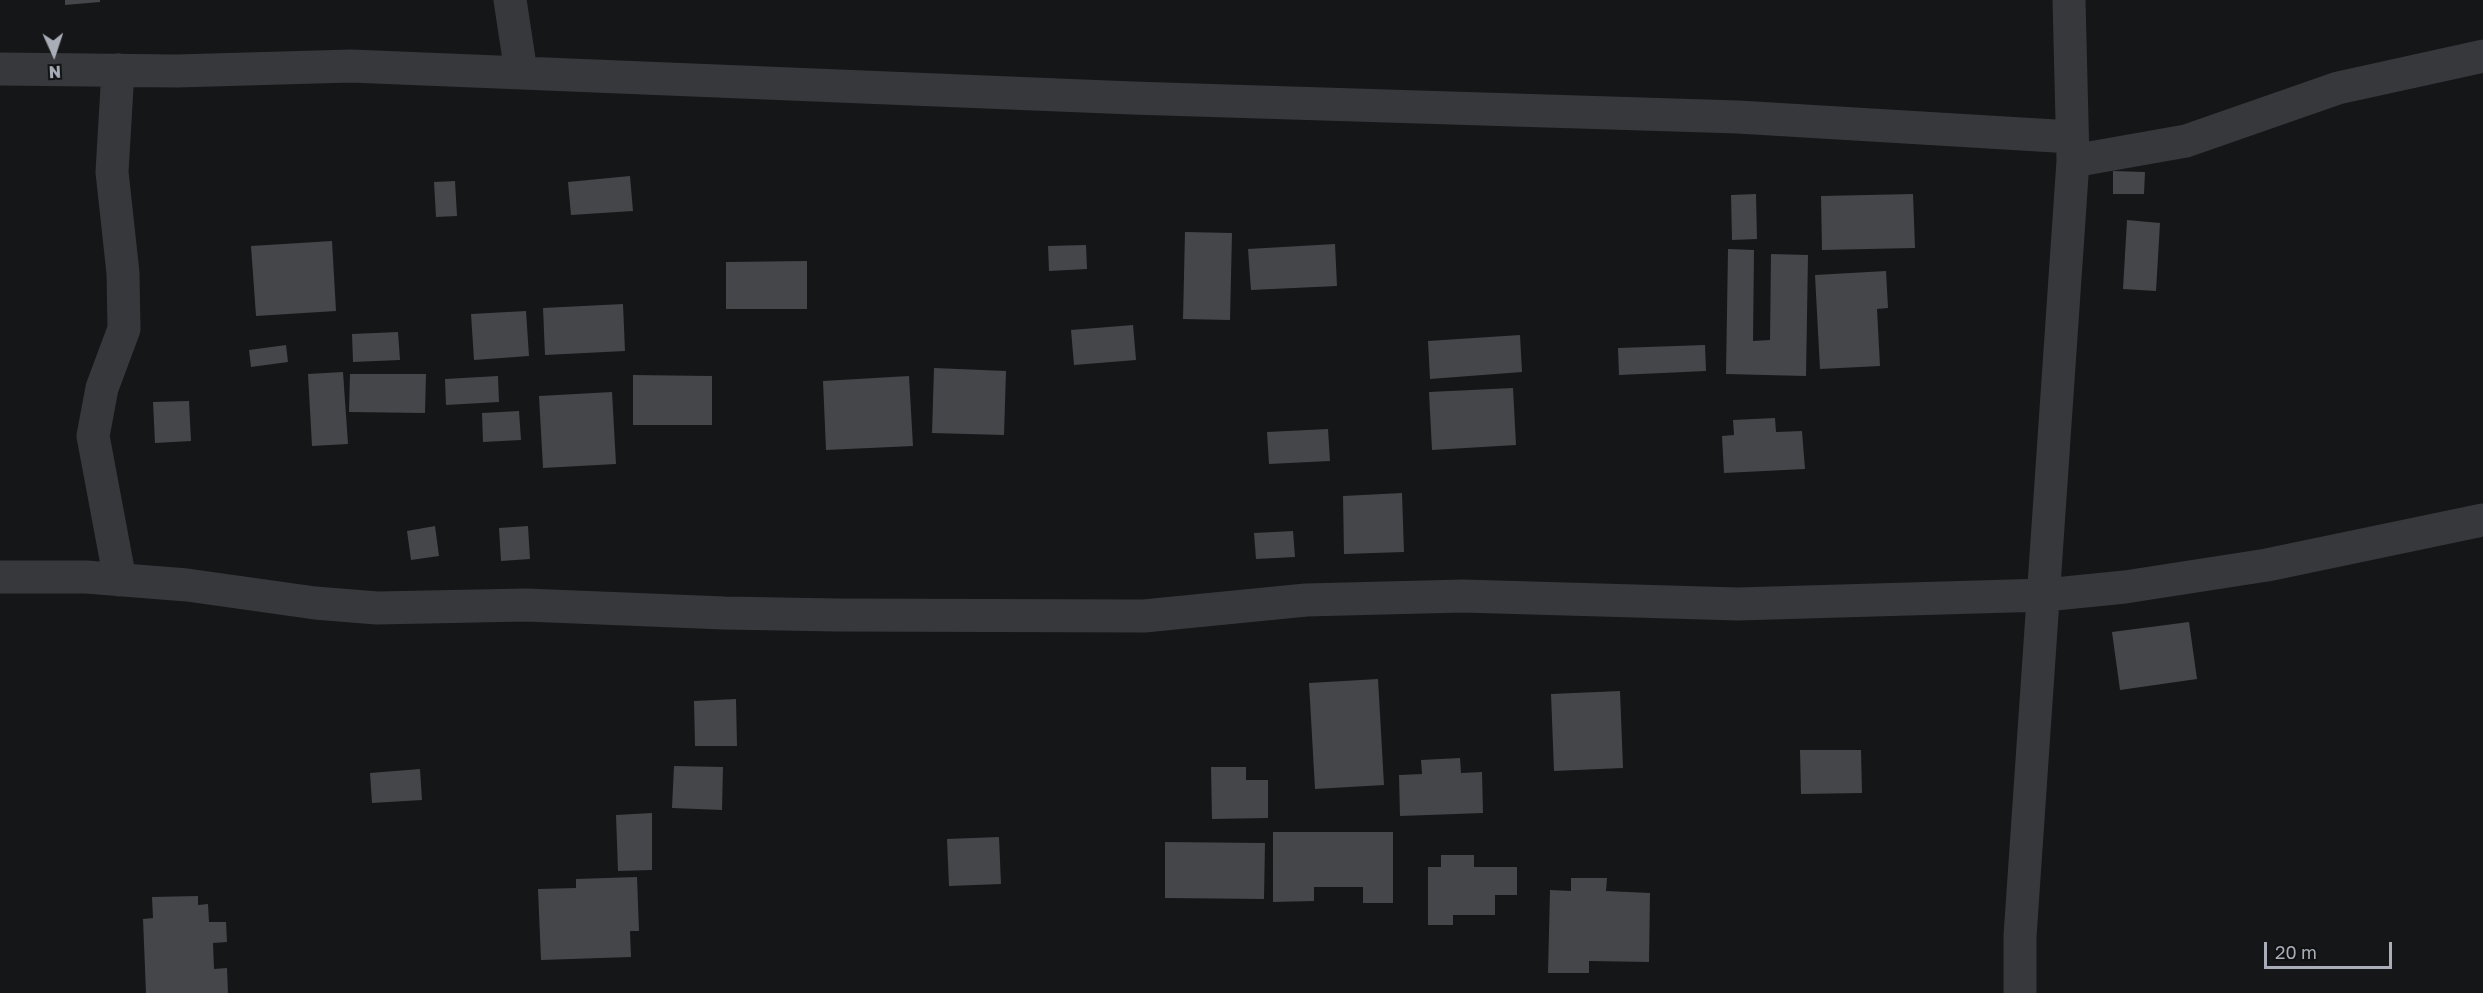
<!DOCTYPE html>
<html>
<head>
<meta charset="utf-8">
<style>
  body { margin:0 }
  #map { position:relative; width:2483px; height:993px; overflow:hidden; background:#151617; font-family:"Golos Text",sans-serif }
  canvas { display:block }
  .north { position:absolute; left:24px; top:24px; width:60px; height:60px; -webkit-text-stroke:4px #101112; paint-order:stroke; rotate:177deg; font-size:16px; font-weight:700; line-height:24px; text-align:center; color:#a8adb7 }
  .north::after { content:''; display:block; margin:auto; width:21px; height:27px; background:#a8adb7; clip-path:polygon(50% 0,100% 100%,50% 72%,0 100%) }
  .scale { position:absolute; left:2264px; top:942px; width:128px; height:27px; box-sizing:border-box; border:3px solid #a8adb7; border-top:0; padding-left:8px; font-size:18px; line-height:21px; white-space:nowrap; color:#a8adb7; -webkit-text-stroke:4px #101112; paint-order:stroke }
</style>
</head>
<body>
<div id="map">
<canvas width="2483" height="993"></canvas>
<div class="north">N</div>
<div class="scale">20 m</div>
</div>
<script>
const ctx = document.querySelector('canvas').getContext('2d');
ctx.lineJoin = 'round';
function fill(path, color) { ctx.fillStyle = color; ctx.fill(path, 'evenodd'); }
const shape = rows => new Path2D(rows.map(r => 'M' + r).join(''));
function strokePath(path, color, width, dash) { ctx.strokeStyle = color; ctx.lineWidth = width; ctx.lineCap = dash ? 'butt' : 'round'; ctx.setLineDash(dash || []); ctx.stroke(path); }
fill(shape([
  [65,0,100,0,100,2,65,5],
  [2113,171,2145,172,2144,194,2113,194],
  [630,176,633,211,571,215,568,182],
  [455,181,457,216,436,217,434,182],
  [1756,194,1757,239,1732,240,1731,195],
  [1913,194,1915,248,1822,250,1821,196],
  [2127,220,2160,223,2156,291,2123,289],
  [1185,232,1232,233,1230,320,1183,319],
  [332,241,336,311,256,316,251,246],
  [1335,244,1337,286,1251,290,1248,249],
  [1086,245,1087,269,1049,271,1048,246],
  [1728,249,1754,250,1753,341,1770,340,1771,254,1808,255,1806,376,1726,374],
  [807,261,807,309,726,309,726,262],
  [1886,271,1888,308,1877,309,1880,366,1820,369,1815,275],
  [623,304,625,351,545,355,543,308],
  [526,311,529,356,474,360,471,314],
  [1133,325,1136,360,1074,365,1071,330],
  [398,332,400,360,353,362,352,334],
  [1520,335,1522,372,1430,379,1428,341],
  [286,345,288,362,251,367,249,350],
  [1705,345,1706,371,1619,375,1618,348],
  [934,368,1006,371,1004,435,932,433],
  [343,372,348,444,312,446,308,374],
  [350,374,426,374,425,413,349,412],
  [633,375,712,376,712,425,633,425],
  [498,376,499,402,446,405,445,379],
  [909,376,913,446,826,450,823,381],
  [1513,388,1516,445,1432,450,1429,392],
  [612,392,616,464,543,468,539,396],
  [189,401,191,441,155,443,153,402],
  [519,411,521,440,483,442,482,413],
  [1775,418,1776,432,1802,431,1805,469,1724,473,1722,436,1734,435,1733,420],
  [1328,429,1330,461,1269,464,1267,432],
  [1402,493,1404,552,1344,554,1343,496],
  [435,526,439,556,411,560,407,531],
  [528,526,530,559,501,561,499,528],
  [1293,531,1295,557,1256,559,1254,533],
  [2189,622,2197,679,2120,690,2112,632],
  [1378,679,1384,785,1315,789,1309,683],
  [1620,691,1623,768,1554,771,1551,694],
  [736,699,737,746,695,746,694,701],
  [1800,750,1861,750,1862,793,1801,794],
  [1460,758,1461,773,1482,772,1483,813,1400,816,1399,775,1422,774,1421,760],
  [674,766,723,767,722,810,672,808],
  [1211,767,1246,767,1246,780,1268,780,1268,818,1212,819],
  [420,769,422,800,372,803,370,773],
  [652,813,652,870,618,871,616,815],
  [1273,832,1393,832,1393,903,1363,903,1363,887,1314,887,1314,901,1273,902],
  [999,837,1001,884,949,886,947,839],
  [1165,842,1265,843,1264,899,1165,898],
  [1441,855,1474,855,1474,867,1517,867,1517,895,1495,895,1495,915,1453,915,1453,925,1428,925,1428,867,1441,867],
  [637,877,639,931,630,931,631,957,541,960,538,889,576,888,576,879],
  [1571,878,1607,878,1606,891,1650,893,1649,962,1589,961,1589,973,1548,973,1550,890,1571,891],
  [198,896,198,905,208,904,209,922,226,922,227,942,213,943,214,969,227,968,228,993,146,993,143,919,153,918,152,897]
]), '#44464a');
strokePath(shape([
  [510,0,521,72],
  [0,69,177,71,351,66,1132,98,1738,117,2072,137],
  [118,70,112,172,123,273,124,329,102,388,93,436,120,580],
  [2073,161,2186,141,2338,88,2483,56],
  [0,577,86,577,187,585,315,603,377,608,526,605,724,613,837,615,1144,616,1306,600,1463,596,1738,604,2045,595,2125,587,2267,565,2483,520],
  [2020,993,2020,936,2073,161,2069,0]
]), '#37383c', 33);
</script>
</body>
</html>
